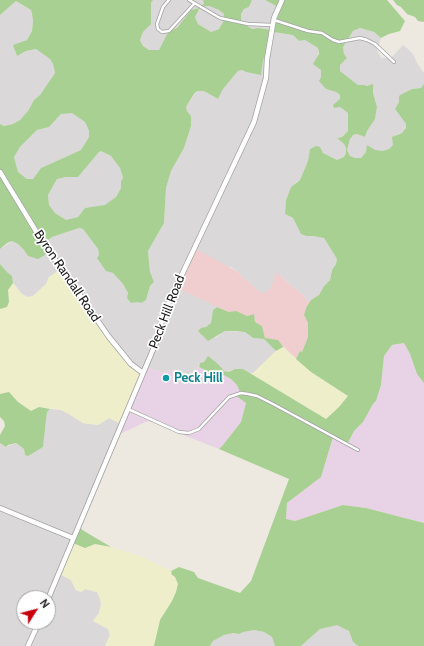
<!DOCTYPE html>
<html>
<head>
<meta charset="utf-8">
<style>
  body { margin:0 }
  #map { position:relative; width:424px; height:646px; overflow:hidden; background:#eee9e0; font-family:Cabin,sans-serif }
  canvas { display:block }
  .north { position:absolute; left:16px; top:590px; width:40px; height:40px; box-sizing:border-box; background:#fff; border:1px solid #a4a4a4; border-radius:50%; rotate:54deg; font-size:11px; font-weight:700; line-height:16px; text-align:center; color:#1c1c1c }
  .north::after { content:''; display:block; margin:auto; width:14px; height:18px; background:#c7000c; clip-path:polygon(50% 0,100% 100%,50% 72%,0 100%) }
</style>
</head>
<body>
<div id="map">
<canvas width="424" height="646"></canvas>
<div class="north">N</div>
</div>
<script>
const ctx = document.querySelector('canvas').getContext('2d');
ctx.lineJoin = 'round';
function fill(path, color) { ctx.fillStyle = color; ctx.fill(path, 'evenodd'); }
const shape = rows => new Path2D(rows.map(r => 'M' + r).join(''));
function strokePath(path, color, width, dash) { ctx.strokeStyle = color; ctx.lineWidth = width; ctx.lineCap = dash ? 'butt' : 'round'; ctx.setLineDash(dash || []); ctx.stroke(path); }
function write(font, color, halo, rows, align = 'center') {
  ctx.font = font + ' Cabin,sans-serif'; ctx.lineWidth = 3.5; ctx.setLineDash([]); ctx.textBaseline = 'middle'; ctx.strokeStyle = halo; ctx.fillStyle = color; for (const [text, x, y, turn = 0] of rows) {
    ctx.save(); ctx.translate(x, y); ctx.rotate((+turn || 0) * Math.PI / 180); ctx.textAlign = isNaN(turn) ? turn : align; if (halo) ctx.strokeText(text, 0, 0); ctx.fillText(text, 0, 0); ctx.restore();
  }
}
fill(shape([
  [153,0,203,0,204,3,202,7,209,6,219,10,224,14,224,20,219,29,211,32,198,24,195,17,200,9,191,10,177,28,168,32,159,50,149,50,143,46,140,40,143,32,151,23,151,3],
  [252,0,265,0,278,7,272,30,258,28,252,29,244,24,241,20,241,14,244,9,249,7],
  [16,1,31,10,33,21,32,31,27,40,21,43,15,50,17,56,26,51,36,49,50,59,53,64,55,73,40,95,34,100,28,111,20,120,13,124,4,126,0,124,0,15],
  [360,28,374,32,381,38,377,50,381,58,391,58,403,45,408,49,413,54,417,63,424,73,424,84,421,88,412,89,402,94,399,102,395,109,406,124,406,128,402,133,397,134,393,145,389,149,382,151,375,151,366,152,361,158,355,158,350,156,347,150,350,139,353,135,357,134,365,137,367,131,375,119,377,107,373,93,367,86,364,85,358,85,340,71,340,65,347,58,344,54,343,47,353,31],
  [272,32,293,35,299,41,305,40,318,48,318,67,321,70,321,77,326,89,336,92,340,95,340,107,348,113,348,131,342,137,337,138,344,144,346,148,346,153,344,157,337,160,323,153,310,149,308,161,300,180,296,182,291,187,286,200,285,214,293,218,301,234,306,236,313,236,324,238,337,259,336,264,332,270,330,280,324,286,319,295,310,302,308,302,303,295,287,282,280,275,271,288,262,295,249,282,242,277,238,272,231,267,228,267,217,307,213,310,211,323,206,327,215,338,225,331,245,332,253,338,264,339,276,351,253,373,249,373,243,369,235,369,229,372,224,371,219,365,207,359,204,362,200,363,194,375,188,377,176,370,167,371,163,373,147,367,144,371,132,364,49,277,46,284,33,296,28,297,22,294,13,283,12,276,7,272,0,264,0,249,12,241,18,244,24,250,28,256,52,237,79,228,83,229,98,249,99,255,109,272,113,273,123,284,128,293,131,303,146,300,150,286,154,282,150,272,148,251,164,223,166,188,171,171,184,148,191,126,191,116,187,111,186,107,197,91,204,91,218,99,223,89,238,71,242,70,246,72,261,74,263,61],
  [72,112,85,122,89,131,89,137,81,150,41,168,33,179,27,179,18,172,14,157,20,147,37,130,49,127,61,114],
  [101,151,111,156,120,168,123,178,121,181,121,188,116,197,105,206,85,208,78,217,66,220,55,213,49,205,48,195,57,179,66,177,78,177,99,152],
  [50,409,61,410,69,414,83,423,98,425,109,418,121,424,75,535,71,580,76,590,81,592,85,589,97,592,100,598,101,604,99,613,93,621,108,629,110,635,105,646,0,646,0,443,6,447,16,443,24,449,25,455,43,447,47,412],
  [24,598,48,598,48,622,24,622],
  [337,624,349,631,353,642,358,646,301,646,320,629],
  [254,630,264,632,272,637,275,646,210,646,213,641,224,635]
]), '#dad8d9');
fill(shape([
  [195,248,238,272,242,277,249,282,262,294,271,288,276,273,280,275,287,282,303,295,308,302,310,302,306,308,304,315,308,323,308,337,302,352,300,351,296,359,283,346,265,339,262,326,255,322,254,314,247,316,229,312,177,288]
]), '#f0cecf');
fill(shape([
  [404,343,410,354,417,374,424,383,424,523,366,508,343,505,295,521,286,519,287,503,321,477,333,437,348,443,354,431,363,422,373,404,376,401,381,385,384,356,392,345],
  [147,367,163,373,167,371,176,370,188,377,194,375,196,369,199,367,213,374,222,374,231,379,237,385,246,403,241,422,223,445,219,449,148,421,118,435]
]), '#e8d2e5');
fill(shape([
  [60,269,132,364,143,372,121,424,109,418,98,425,83,423,69,414,61,410,39,407,31,411,18,402,9,392,0,395,0,309,7,306,9,302,8,290,13,283,22,294,28,297,33,296,46,284,49,277],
  [283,347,311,372,348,396,339,407,326,419,250,373,253,373,276,351],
  [73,543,85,548,95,544,111,547,140,556,171,571,172,573,171,574,175,577,178,584,176,592,172,601,160,620,154,646,105,646,110,635,108,629,93,621,99,613,101,604,100,598,97,592,85,589,81,592,76,590,71,580,59,574]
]), '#eeeeca');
fill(shape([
  [0,0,153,0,151,3,151,24,143,32,140,40,143,46,149,50,159,50,168,32,177,28,191,10,200,8,195,17,198,24,211,32,219,29,224,20,224,14,219,10,209,6,201,7,204,3,203,0,252,0,249,7,244,9,241,14,241,20,244,24,252,29,258,28,272,30,278,7,265,0,387,0,405,21,400,31,389,34,381,38,374,32,360,28,353,31,343,47,344,54,347,58,340,65,340,71,358,85,364,85,367,86,373,84,373,93,377,107,375,119,367,131,365,137,357,134,353,135,350,139,347,150,350,156,355,158,361,158,366,152,367,145,375,150,382,151,389,149,393,145,392,137,402,133,406,128,406,124,395,109,399,102,399,96,402,94,412,89,421,88,424,84,424,383,417,374,410,354,404,343,392,345,384,356,381,385,376,401,373,404,363,422,354,431,348,443,333,437,321,477,287,503,286,519,295,521,343,505,366,508,424,523,424,646,358,646,353,642,349,631,337,625,320,629,301,646,275,646,272,637,264,632,254,630,243,632,239,634,234,633,224,635,213,641,210,646,154,646,160,620,172,601,176,592,178,584,175,577,171,574,172,573,171,571,179,567,194,572,198,578,240,593,251,581,289,479,219,449,223,445,241,422,246,403,235,395,240,392,237,385,231,379,222,374,213,374,199,367,200,363,204,362,208,356,219,365,224,371,229,372,235,369,243,369,326,419,339,407,348,396,311,372,296,359,300,351,302,352,308,337,308,323,304,315,306,308,311,300,319,295,324,286,330,280,332,270,336,264,337,259,324,238,313,236,306,236,301,234,293,218,285,214,286,200,291,187,300,180,308,161,310,149,316,146,320,147,323,153,337,160,344,157,346,153,346,148,344,144,337,138,342,137,348,131,348,113,340,107,334,108,333,105,340,99,340,95,336,92,326,89,319,81,321,77,321,70,313,64,319,54,318,48,305,40,299,41,293,35,273,32,263,61,261,75,246,72,242,70,238,71,223,89,218,99,204,91,197,91,194,94,186,107,187,111,191,116,191,126,184,148,171,171,166,188,164,223,148,251,150,272,154,282,150,286,146,300,141,303,138,302,131,303,127,298,128,293,123,284,113,273,106,271,97,258,99,255,98,249,83,229,79,228,52,237,43,244,48,253,38,259,28,256,24,250,18,244,12,241,7,243,0,249,0,124,4,126,13,124,20,120,28,111,34,100,40,95,55,73,53,64,50,59,36,49,26,51,17,56,13,45,27,40,32,31,33,21,32,14,31,10,16,1,0,15],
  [72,113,85,122,89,131,89,137,81,150,41,168,33,179,27,179,18,172,14,157,20,147,37,130,49,127,61,114],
  [101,151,111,156,120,168,123,178,121,181,121,188,116,197,105,205,85,208,78,217,66,220,55,213,49,205,48,195,57,179,66,177,78,177,99,152],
  [393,0,424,0,424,22,418,21,415,17,407,14,401,7,397,5],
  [0,264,7,272,12,276,13,283,8,290,9,302,7,307,0,309],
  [217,307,229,312,236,311,247,316,254,314,255,322,262,326,265,338,278,340,284,348,283,347,276,351,264,339,253,338,245,332,235,331,225,331,208,341,198,331,201,328,206,327,211,323,213,310],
  [9,392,18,402,31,411,39,407,50,409,47,412,43,447,28,456,25,455,24,449,16,443,8,445,6,447,0,443,0,435,5,426,4,421,0,417,0,394],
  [79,527,84,531,111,547,95,544,85,548,73,543]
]), '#a8d092');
const service = shape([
  [169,0,163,7,157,24,158,29,162,32,169,31,194,4],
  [189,0,220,18,248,24,272,25],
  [274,20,308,31,322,33,333,40,339,42,360,38,367,40,375,44,394,62],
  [128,409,179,432,189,433,199,429,229,397,241,393,248,394,257,396,273,404,358,450]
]);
const minor = shape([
  [0,172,42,241,109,337,131,364,143,373],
  [0,508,73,538],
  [48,599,160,333,162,318,168,304,254,122,266,78,267,59,274,18,282,0],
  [28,646,39,622]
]);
strokePath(service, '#a3a3a3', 4);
strokePath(minor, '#a3a3a3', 6);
strokePath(service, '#fff', 2.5);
strokePath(minor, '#fff', 4.5);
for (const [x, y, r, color] of [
  [166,378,4,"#0f9aa8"]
]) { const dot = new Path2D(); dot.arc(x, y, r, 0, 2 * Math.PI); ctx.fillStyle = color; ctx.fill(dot); strokePath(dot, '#fff', 1.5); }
write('13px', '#1c1c1c', '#fff', [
  ["Byron Randall Road",67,276,56],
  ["Peck Hill Road",167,312,-69]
]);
write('bold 13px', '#0d838f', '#fff', [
  ["Peck Hill",174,378]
], 'left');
</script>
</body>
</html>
